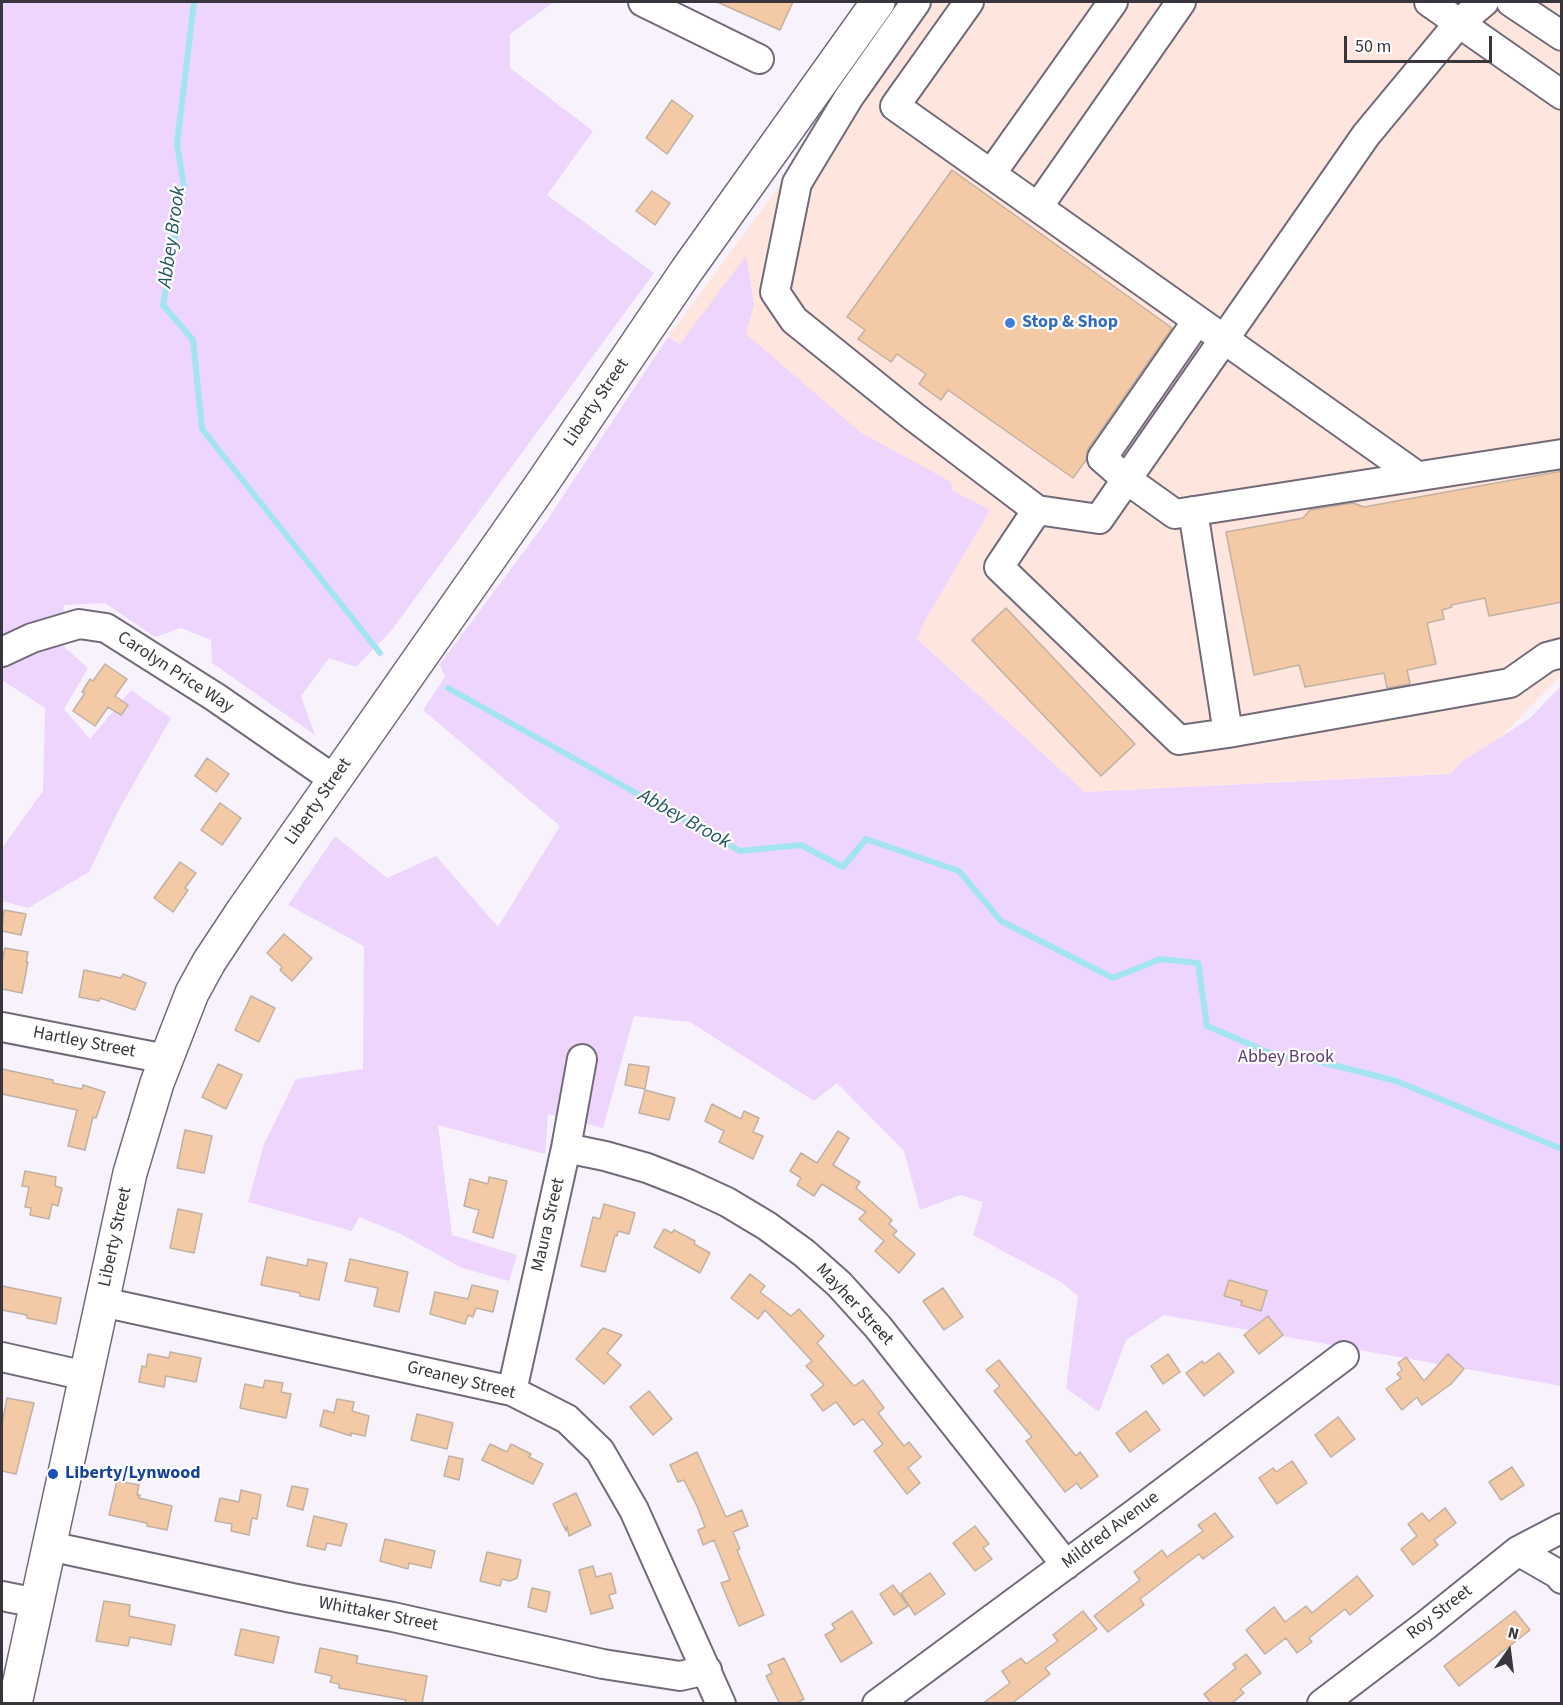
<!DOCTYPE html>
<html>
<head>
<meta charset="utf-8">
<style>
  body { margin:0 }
  #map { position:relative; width:1563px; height:1705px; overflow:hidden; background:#f8f2fd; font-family:"Source Sans 3",sans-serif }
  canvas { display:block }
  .frame { position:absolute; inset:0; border:3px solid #39353c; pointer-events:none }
  .north { position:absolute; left:1479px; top:1621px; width:60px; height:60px; -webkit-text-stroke:4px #fff; paint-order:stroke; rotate:14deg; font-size:16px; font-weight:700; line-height:24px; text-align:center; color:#39353c }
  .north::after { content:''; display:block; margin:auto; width:21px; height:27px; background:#39353c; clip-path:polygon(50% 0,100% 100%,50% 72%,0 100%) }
  .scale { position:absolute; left:1344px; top:36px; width:148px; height:27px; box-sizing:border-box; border:3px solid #39353c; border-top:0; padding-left:8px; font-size:18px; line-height:21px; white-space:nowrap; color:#39353c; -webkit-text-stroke:4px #fff; paint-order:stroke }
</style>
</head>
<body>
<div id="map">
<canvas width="1563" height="1705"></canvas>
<div class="frame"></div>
<div class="north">N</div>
<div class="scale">50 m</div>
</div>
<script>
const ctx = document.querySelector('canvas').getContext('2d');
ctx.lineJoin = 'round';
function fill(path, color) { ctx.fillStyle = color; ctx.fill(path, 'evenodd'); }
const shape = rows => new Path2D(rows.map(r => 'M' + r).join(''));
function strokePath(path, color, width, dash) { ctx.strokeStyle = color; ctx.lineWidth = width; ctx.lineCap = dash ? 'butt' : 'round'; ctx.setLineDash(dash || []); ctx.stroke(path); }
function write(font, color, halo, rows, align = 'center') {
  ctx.font = font + ' "Source Sans 3",sans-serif'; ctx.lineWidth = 4.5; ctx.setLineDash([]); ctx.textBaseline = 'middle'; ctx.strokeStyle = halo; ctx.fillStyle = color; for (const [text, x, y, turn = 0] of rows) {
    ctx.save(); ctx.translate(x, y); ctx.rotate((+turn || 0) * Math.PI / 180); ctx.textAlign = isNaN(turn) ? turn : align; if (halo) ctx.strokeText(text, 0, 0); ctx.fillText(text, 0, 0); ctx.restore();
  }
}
fill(shape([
  [915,2,1561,2,1561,676,1465,773,1085,792,915,637,990,510,668,337]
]), '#fee5dd');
fill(shape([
  [2,2,554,2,510,34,510,68,593,131,547,195,654,273,391,631,356,667,329,658,301,696,315,735,212,663,211,640,181,628,155,637,105,603,64,605,61,644,88,668,64,709,90,739,131,690,171,718,117,813,89,872,28,908,2,901,2,848,43,791,45,708,2,680],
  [746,256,754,304,746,334,860,432,951,482,952,490,990,510,923,624,917,639,1085,792,1451,774,1461,762,1529,719,1561,686,1561,1386,1164,1315,1126,1340,1099,1412,1066,1388,1078,1296,1061,1282,973,1235,983,1202,960,1195,920,1210,904,1151,837,1083,814,1101,690,1022,634,1016,603,1128,548,1114,545,1154,438,1125,452,1235,517,1255,509,1281,462,1268,401,1234,359,1217,352,1231,248,1202,264,1144,296,1079,363,1069,364,946,288,905,335,836,387,878,436,856,498,927,560,826,423,710,445,677,440,664,546,522,668,337,680,344]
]), '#edd5fe');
strokePath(shape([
  [194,2,177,144,184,186,163,305,193,340,202,429,380,653],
  [448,688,740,851,801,845,843,867,866,839,959,871,1001,921,1113,978,1160,959,1198,963,1207,1026,1275,1055,1321,1062,1396,1081,1562,1149]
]), '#a3e4f1', 6);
const building = shape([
  [717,2,793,2,780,30,717,2],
  [672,100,693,116,667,154,646,138,672,100],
  [952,170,1172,328,1088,449,1086,460,1073,478,948,390,941,400,919,384,926,374,897,354,891,362,858,339,865,330,847,317,952,170],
  [652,191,670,203,655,225,636,211,652,191],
  [1562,471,1562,602,1489,616,1485,598,1451,605,1452,607,1442,610,1444,619,1427,623,1436,664,1407,670,1410,684,1387,688,1384,673,1305,687,1299,665,1254,675,1226,532,1303,518,1310,510,1353,503,1364,507,1562,471],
  [1006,608,1135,744,1101,776,972,640,1006,608],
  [105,664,127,679,115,696,128,705,121,715,108,707,95,726,73,711,85,693,82,692,90,679,93,681,105,664],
  [207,758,229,774,216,792,195,776,207,758],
  [220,803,241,818,222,845,201,830,220,803],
  [180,862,196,873,185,888,188,890,173,912,154,898,180,862],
  [4,910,26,914,21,935,2,931,4,910],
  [284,934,312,958,292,981,280,970,282,967,267,953,284,934],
  [5,948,28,952,26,962,28,962,22,993,2,989,2,962,5,948],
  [84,970,121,978,123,974,146,983,135,1010,100,998,99,1001,79,997,84,970],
  [251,996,275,1008,259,1042,235,1030,251,996],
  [218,1064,242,1075,226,1109,202,1097,218,1064],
  [629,1064,649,1067,645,1089,625,1085,629,1064],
  [2,1069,53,1080,53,1083,82,1089,83,1085,105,1092,96,1118,93,1117,85,1150,68,1146,77,1110,2,1094,2,1069],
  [645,1090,675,1098,669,1120,639,1113,645,1090],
  [712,1104,741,1119,744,1111,759,1118,753,1132,763,1136,753,1159,719,1142,724,1131,705,1121,712,1104],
  [185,1130,212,1136,204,1173,177,1168,185,1130],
  [838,1131,849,1138,833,1165,860,1182,856,1188,892,1220,889,1224,897,1231,893,1235,915,1254,899,1273,875,1251,884,1241,859,1219,866,1212,822,1184,814,1196,797,1185,801,1178,790,1171,801,1153,817,1163,838,1131],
  [25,1171,56,1177,55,1186,62,1188,58,1206,52,1204,49,1219,30,1215,31,1208,25,1207,29,1187,22,1186,25,1171],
  [489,1177,507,1181,493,1238,473,1232,479,1210,464,1206,470,1179,488,1184,489,1177],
  [604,1204,635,1213,629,1234,618,1231,617,1236,615,1235,605,1272,581,1266,593,1217,600,1219,604,1204],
  [178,1209,202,1214,194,1253,170,1248,178,1209],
  [664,1229,672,1233,674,1230,695,1241,694,1244,710,1253,700,1273,654,1247,664,1229],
  [267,1257,307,1266,308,1259,327,1263,319,1300,300,1296,300,1293,261,1285,267,1257],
  [350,1259,408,1272,399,1312,374,1306,378,1288,345,1281,350,1259],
  [750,1274,765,1286,760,1292,791,1316,799,1309,824,1336,817,1343,854,1386,863,1380,884,1408,878,1413,904,1446,909,1442,921,1457,908,1468,920,1483,907,1494,874,1451,883,1444,863,1419,854,1425,836,1402,823,1411,811,1395,824,1385,806,1366,812,1361,765,1310,758,1319,731,1298,750,1274],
  [1229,1280,1267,1291,1261,1311,1241,1305,1242,1301,1224,1296,1229,1280],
  [472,1285,498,1291,493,1312,476,1308,473,1317,468,1315,465,1324,430,1314,435,1292,468,1299,472,1285],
  [2,1286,61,1298,56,1324,27,1318,27,1315,2,1310,2,1286],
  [943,1288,963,1317,944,1330,923,1301,943,1288],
  [1268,1316,1283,1335,1259,1354,1244,1335,1268,1316],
  [603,1328,622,1335,607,1353,621,1365,604,1384,576,1359,603,1328],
  [170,1352,201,1358,196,1382,166,1376,164,1387,139,1382,142,1366,146,1367,148,1354,169,1358,170,1352],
  [1219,1353,1234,1372,1204,1396,1186,1373,1202,1361,1204,1364,1219,1353],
  [1168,1354,1180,1372,1163,1384,1151,1366,1168,1354],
  [1448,1354,1464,1369,1451,1384,1422,1405,1417,1397,1402,1410,1386,1389,1401,1378,1397,1374,1402,1370,1398,1363,1406,1357,1424,1381,1448,1354],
  [999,1360,1076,1456,1080,1452,1098,1476,1081,1489,1077,1483,1065,1492,1026,1441,1032,1437,994,1391,1000,1386,986,1370,999,1360],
  [265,1380,283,1383,281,1392,291,1394,286,1418,240,1408,245,1384,263,1388,265,1380],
  [649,1391,672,1419,653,1435,630,1407,649,1391],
  [7,1398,34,1403,16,1474,2,1471,2,1424,7,1398],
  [337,1399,354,1402,352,1411,369,1416,365,1436,351,1433,351,1436,320,1426,324,1410,334,1413,337,1399],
  [1146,1411,1160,1430,1130,1452,1116,1433,1146,1411],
  [417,1414,453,1423,447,1449,411,1440,417,1414],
  [1338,1417,1355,1439,1331,1457,1315,1435,1338,1417],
  [490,1444,507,1452,511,1444,531,1454,529,1457,543,1464,533,1484,482,1460,490,1444],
  [697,1452,726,1517,742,1510,748,1526,733,1532,740,1549,737,1550,764,1615,739,1626,721,1583,730,1580,714,1540,703,1545,698,1530,705,1527,697,1506,684,1480,678,1482,670,1465,697,1452],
  [449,1456,463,1459,459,1480,444,1476,449,1456],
  [1292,1461,1307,1483,1277,1504,1259,1478,1273,1468,1276,1472,1292,1461],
  [1512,1467,1524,1485,1501,1500,1489,1482,1512,1467],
  [117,1481,139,1485,137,1495,140,1495,139,1498,172,1506,167,1530,147,1526,147,1523,109,1515,117,1481],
  [292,1486,308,1489,303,1510,287,1506,292,1486],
  [241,1490,261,1495,257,1519,252,1518,249,1535,231,1531,232,1524,215,1521,220,1498,239,1502,241,1490],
  [576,1493,591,1525,569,1536,567,1526,566,1531,553,1504,576,1493],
  [1445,1508,1456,1523,1434,1540,1438,1545,1413,1565,1401,1549,1417,1536,1408,1524,1422,1513,1429,1521,1445,1508],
  [1215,1513,1233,1537,1203,1559,1199,1554,1140,1599,1144,1605,1108,1632,1094,1616,1140,1580,1134,1572,1162,1550,1167,1557,1203,1531,1198,1525,1215,1513],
  [314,1516,347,1524,341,1546,327,1543,325,1550,307,1546,314,1516],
  [975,1526,989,1544,983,1548,992,1559,975,1571,953,1543,975,1526],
  [385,1539,435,1551,431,1568,409,1563,408,1569,380,1561,385,1539],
  [487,1552,521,1560,517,1578,510,1581,502,1579,500,1586,480,1581,487,1552],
  [593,1566,596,1577,611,1573,616,1593,609,1595,613,1608,591,1614,579,1570,593,1566],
  [930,1573,945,1594,915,1615,901,1593,930,1573],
  [1357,1576,1373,1596,1350,1615,1345,1609,1309,1638,1312,1642,1297,1653,1286,1638,1265,1654,1246,1630,1274,1607,1285,1622,1306,1606,1312,1613,1357,1576],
  [893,1585,908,1606,894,1615,880,1594,893,1585],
  [532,1588,550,1592,546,1612,528,1607,532,1588],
  [104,1601,130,1605,129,1616,175,1625,171,1645,130,1637,128,1646,96,1641,104,1601],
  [852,1611,872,1643,841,1662,825,1635,835,1629,832,1624,852,1611],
  [1083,1611,1097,1629,1045,1668,1050,1674,1011,1704,982,1704,1010,1683,1002,1671,1021,1658,1026,1664,1058,1641,1053,1635,1083,1611],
  [1515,1611,1530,1630,1459,1686,1444,1666,1515,1611],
  [241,1629,279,1637,273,1663,235,1655,241,1629],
  [320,1648,358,1656,356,1663,427,1676,422,1704,405,1704,406,1700,339,1688,339,1684,330,1682,332,1676,315,1672,320,1648],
  [1246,1654,1261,1673,1240,1689,1244,1693,1231,1704,1212,1704,1204,1694,1236,1668,1233,1664,1246,1654],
  [784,1658,804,1699,795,1704,780,1704,766,1676,772,1673,768,1665,784,1658]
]);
fill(building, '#f3caa5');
strokePath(building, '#c1b1a3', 1.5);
const minor = shape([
  [643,2,759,59],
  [916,2,849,97,797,183,775,292,794,320,913,416,1037,510,1099,519,1366,135,1459,23,1484,2],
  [969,2,895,106,1417,476],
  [1429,2,1562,95],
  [1511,2,1562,36],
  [991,174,1113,2],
  [1038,207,1181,2],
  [1197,321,1102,458,1126,479,1175,514,1562,454],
  [1037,510,999,567,1179,740,1228,733],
  [1193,511,1228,733,1510,683,1547,657,1562,653],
  [2,652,32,638,79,624,106,628,215,697,335,780],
  [2,1027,166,1059],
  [566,1148,605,1156,647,1168,688,1184,727,1202,767,1226,804,1253,839,1284,878,1327,1066,1565],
  [102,1302,512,1391,567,1419,600,1451,634,1510,721,1704],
  [2,1357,86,1376],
  [512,1391,566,1148,582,1059],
  [49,1546,292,1598,393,1617,603,1664,680,1676,707,1670],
  [1518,1551,1558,1574,1562,1579],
  [2,1596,37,1603],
  [877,1704,1137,1512,1344,1356],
  [1322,1704,1426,1625,1518,1551,1562,1528]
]);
const major = shape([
  [15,1704,130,1173,157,1083,192,993,209,962,242,912,541,485,687,270,878,2]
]);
strokePath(minor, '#726979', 32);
strokePath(major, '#726979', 36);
strokePath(minor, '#fff', 28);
strokePath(major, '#fff', 33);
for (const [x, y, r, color] of [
  [1010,323,6,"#3f7fe0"],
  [53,1474,6,"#1a4fb4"]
]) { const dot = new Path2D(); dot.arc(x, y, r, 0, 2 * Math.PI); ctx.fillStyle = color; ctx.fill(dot); strokePath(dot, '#fff', 2); }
write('bold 18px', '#366cbe', '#fff', [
  ["Stop & Shop",1022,323]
], 'left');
write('18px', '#39353c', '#fff', [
  ["Liberty Street",597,403,-56],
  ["Carolyn Price Way",175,673,33],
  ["Liberty Street",319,802,-55],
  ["Hartley Street",84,1043,11],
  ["Maura Street",549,1225,-77],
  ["Liberty Street",116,1237,-78],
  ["Mayher Street",854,1305,47],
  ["Greaney Street",461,1381,14],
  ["Mildred Avenue",1111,1531,-37],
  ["Roy Street",1440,1613,-38],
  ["Whittaker Street",378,1615,11]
]);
write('18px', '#5e3c73', '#fff', [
  ["Abbey Brook",1286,1058]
]);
write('bold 18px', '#164399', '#fff', [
  ["Liberty/Lynwood",65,1474]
], 'left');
write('italic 20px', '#215660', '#fff', [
  ["Abbey Brook",173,237,-82],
  ["Abbey Brook",684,820,29]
]);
</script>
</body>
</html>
